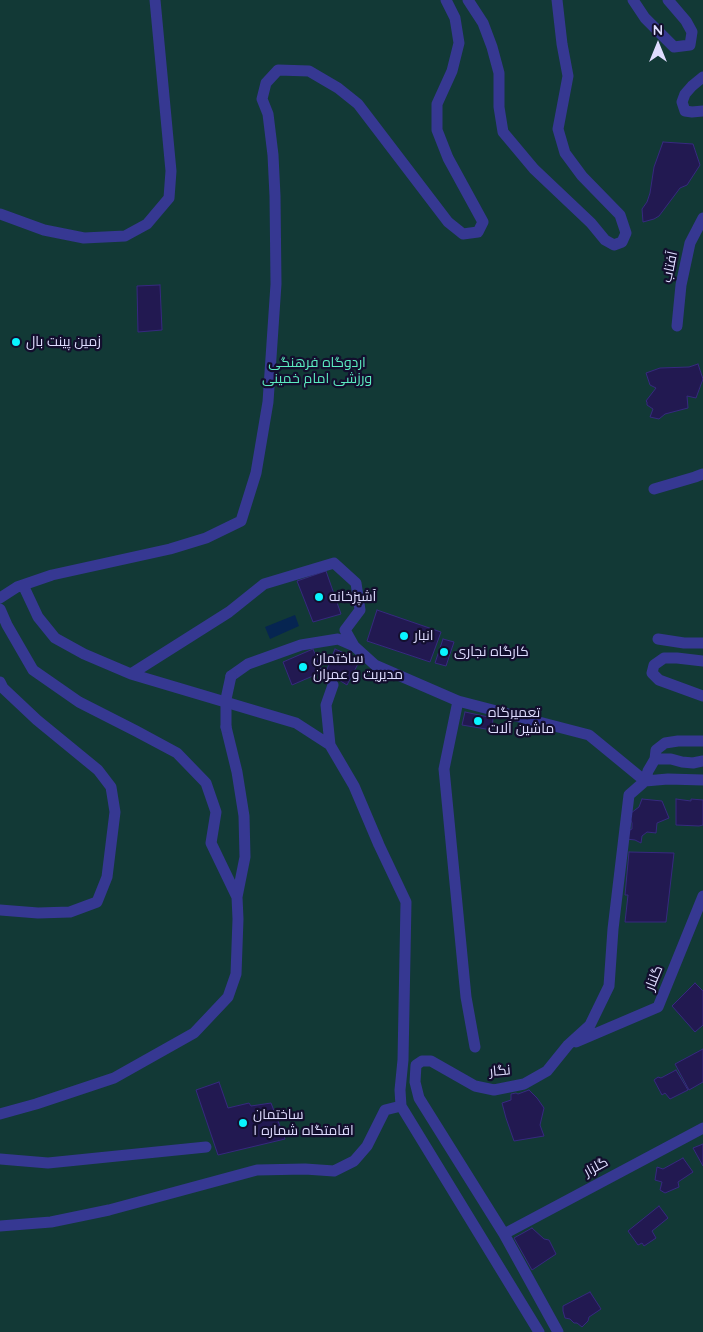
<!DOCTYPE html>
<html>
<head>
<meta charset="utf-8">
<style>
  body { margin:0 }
  #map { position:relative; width:703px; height:1332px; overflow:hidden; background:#130f2e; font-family:Quicksand,sans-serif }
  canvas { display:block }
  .north { position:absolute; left:633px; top:20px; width:50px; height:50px; -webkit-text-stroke:4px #130f2e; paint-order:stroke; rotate:0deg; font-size:14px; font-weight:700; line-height:20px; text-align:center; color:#dfddff }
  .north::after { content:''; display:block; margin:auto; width:18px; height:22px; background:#dfddff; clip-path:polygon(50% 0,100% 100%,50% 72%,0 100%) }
</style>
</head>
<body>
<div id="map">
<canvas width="703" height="1332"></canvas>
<div class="north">N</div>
</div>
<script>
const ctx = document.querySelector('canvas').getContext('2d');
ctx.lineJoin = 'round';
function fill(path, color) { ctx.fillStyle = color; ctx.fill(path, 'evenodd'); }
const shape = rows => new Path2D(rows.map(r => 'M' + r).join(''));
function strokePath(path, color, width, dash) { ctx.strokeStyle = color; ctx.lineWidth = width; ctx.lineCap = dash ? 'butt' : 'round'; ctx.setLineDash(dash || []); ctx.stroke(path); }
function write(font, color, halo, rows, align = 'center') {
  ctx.font = font + ' Quicksand,Cairo,sans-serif'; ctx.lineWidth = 4.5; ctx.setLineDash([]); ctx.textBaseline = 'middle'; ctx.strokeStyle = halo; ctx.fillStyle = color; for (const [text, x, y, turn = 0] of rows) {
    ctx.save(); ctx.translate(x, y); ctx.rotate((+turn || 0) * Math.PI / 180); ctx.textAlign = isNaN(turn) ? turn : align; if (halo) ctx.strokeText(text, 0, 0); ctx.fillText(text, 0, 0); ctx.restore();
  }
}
fill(shape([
  [0,0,703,0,703,1332,0,1332]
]), '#123936');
fill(shape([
  [295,615,299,626,270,639,265,627]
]), '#062551');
const building = shape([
  [663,142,693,144,700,165,687,185,680,188,659,216,654,219,643,222,642,209,647,202,650,193,654,167,663,142],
  [160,285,162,330,138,332,137,286,160,285],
  [698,364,703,379,696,398,687,396,688,408,665,414,659,419,650,417,653,409,647,405,647,402,646,401,656,388,650,385,646,373,660,368,689,367,698,364],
  [326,571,341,614,313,622,297,581,326,571],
  [377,610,441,632,430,662,367,641,377,610],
  [443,639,454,642,446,666,435,663,443,639],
  [313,649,322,672,292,685,283,662,313,649],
  [335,649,360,660,347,685,326,672,335,649],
  [465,712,493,718,492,730,462,725,465,712],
  [642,799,662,801,669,818,657,823,656,833,647,832,642,836,641,843,635,840,626,839,626,832,632,829,632,823,630,818,631,813,639,807,642,799],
  [676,799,691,801,691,799,703,800,703,825,699,826,676,825,676,799],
  [629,852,674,853,666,922,625,922,628,895,625,895,629,852],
  [695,983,703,991,703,1025,695,1032,672,1006,695,983],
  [703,1049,703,1082,689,1090,675,1064,703,1049],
  [676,1070,688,1090,670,1099,665,1093,662,1095,654,1080,658,1077,661,1078,676,1070],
  [219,1082,228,1108,249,1103,251,1106,271,1103,285,1139,218,1155,196,1090,219,1082],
  [529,1090,537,1098,544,1108,540,1125,544,1136,514,1141,506,1118,502,1103,511,1100,511,1094,516,1093,518,1094,529,1090],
  [703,1144,703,1166,693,1148,703,1144],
  [683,1158,693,1172,678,1182,679,1187,665,1193,660,1190,662,1182,655,1180,657,1167,663,1169,683,1158],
  [659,1206,668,1218,652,1231,656,1238,644,1246,642,1243,638,1245,628,1231,659,1206],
  [532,1228,544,1239,549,1240,556,1254,532,1270,514,1238,532,1228],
  [590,1292,601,1309,589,1317,588,1321,582,1327,577,1323,574,1323,570,1319,565,1318,563,1311,563,1306,590,1292]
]);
fill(building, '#221951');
strokePath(building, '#36297f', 1);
strokePath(shape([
  [468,0,483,23,492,47,499,73,499,107,503,132,534,169,591,223,605,240,614,245,622,242,626,233,620,215,582,176,565,153,558,129,568,76,562,44,557,0],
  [633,0,645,18,674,47,690,45,692,32,686,21,668,0],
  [703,77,692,86,685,94,682,102,685,111,692,112,703,111],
  [0,214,44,230,84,238,125,236,147,224,169,198,171,171,155,0],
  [677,326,681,285,690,243,703,218],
  [654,489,695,477,703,474],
  [23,585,38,617,55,638,84,654,131,674,296,723,330,745,354,786,379,845,406,902,403,1060,400,1090,401,1106,539,1332],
  [0,598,17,587,52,575,170,549,206,538,241,521,256,473,268,402,276,284,275,196,273,155,268,114,262,99,266,83,278,70,309,71,338,88,358,104,448,222,463,234,478,232,483,222,448,158,437,130,437,104,452,71,459,43,455,18,446,0],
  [0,609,7,625,33,670,79,702,136,731,177,753,206,783,216,812,211,843,237,897],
  [658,639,684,643,703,643],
  [703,661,677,658,664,658,654,665,652,673,659,680,703,696],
  [131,674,229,612,264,584,334,563,356,583,360,610,345,630,354,646,375,665,458,701,589,735,645,781,648,771,655,759,671,759,682,762,693,763,703,761],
  [231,676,248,664,301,645,338,639,354,646],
  [0,682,3,688,37,720,98,770,111,787,115,812,107,877,97,902,70,912,38,913,0,910],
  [458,701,444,769,466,997,475,1047],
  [330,745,326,705,333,685],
  [655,759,656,750,665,743,678,741,703,741],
  [576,1042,658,1007,703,896],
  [0,1114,36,1104,114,1078,194,1033,228,997,236,974,238,919,237,897,245,857,244,816,237,772,226,727],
  [0,1159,48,1163,206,1147],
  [0,1226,51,1222,109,1210,257,1170,305,1169,334,1171,354,1161,367,1146,385,1110,401,1106],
  [504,1234,703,1128],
  [558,1332,504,1234,419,1098,415,1082,416,1065,422,1061,431,1061,475,1086,494,1090,524,1084,547,1071,568,1045,590,1025,609,986,613,929,629,795,645,781,668,779,703,780]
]), '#363892', 11);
strokePath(shape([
  [226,727,226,699,231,676]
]), '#363892', 11);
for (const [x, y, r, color] of [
  [16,342,5,"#09f4ff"],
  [319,597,5,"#09f4ff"],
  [404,636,5,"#09f4ff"],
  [444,652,5,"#09f4ff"],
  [303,667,5,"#09f4ff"],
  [478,721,5,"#09f4ff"],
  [243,1123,5,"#09f4ff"]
]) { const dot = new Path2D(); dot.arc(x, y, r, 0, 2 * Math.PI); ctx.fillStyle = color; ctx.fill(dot); strokePath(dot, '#130f2e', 2); }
write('14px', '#dfddff', '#130f2e', [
  ["آفتاب",670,267,-78],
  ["گلنار",654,978,-68],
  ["نگار",500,1071,-5],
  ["گلزار",596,1167,-28]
]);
write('14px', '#dfddff', '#130f2e', [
  ["زمین پینت بال",26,342],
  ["آشپزخانه",329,597],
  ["انبار",414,636],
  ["کارگاه نجاری",454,652],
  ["ساختمان",313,659],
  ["مدیریت و عمران",313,675],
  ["تعمیرگاه",488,713],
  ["ماشین آلات",488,729],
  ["ساختمان",253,1115],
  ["اقامتگاه شماره ۱",253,1131]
], 'left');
write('14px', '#5cecc0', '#130f2e', [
  ["اردوگاه فرهنگی",317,363],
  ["ورزشی امام خمینی",317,379]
]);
</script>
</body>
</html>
